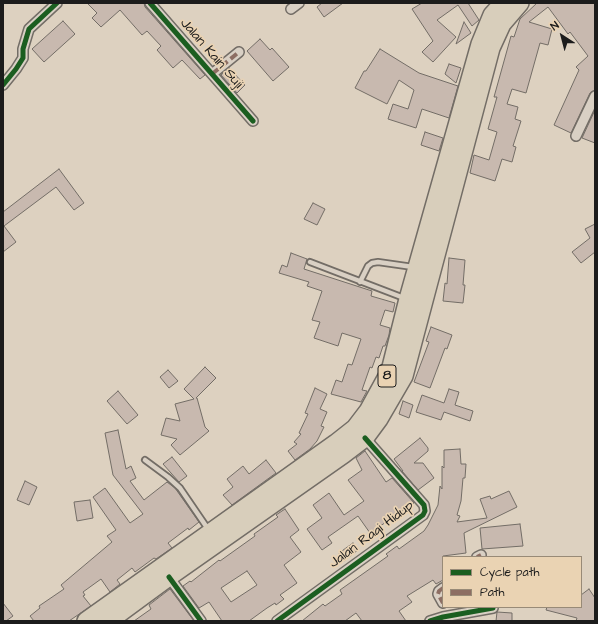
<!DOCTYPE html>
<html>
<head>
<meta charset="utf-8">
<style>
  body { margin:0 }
  #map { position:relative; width:598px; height:624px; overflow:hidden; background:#ddd1c0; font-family:"Architects Daughter",sans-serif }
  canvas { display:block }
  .frame { position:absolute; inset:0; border:4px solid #1c1c1c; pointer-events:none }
  .legend { position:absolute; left:442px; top:556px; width:140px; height:52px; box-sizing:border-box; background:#ead3b3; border:1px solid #988a77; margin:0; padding:5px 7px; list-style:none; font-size:12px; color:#1c1c1c }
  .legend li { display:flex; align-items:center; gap:8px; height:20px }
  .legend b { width:20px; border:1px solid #988a77 }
  .north { position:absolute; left:542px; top:16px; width:40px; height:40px; -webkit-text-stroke:3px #ead3b3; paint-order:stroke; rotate:324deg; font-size:11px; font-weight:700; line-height:16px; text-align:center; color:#1c1c1c }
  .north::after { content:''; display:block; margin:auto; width:14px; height:18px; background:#1c1c1c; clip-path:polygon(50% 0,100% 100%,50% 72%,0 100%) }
</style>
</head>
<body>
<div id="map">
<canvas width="598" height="624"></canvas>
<div class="frame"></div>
<ul class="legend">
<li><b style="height:5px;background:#1b5e20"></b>Cycle path</li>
<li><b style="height:5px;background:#8d6e63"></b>Path</li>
</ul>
<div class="north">N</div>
</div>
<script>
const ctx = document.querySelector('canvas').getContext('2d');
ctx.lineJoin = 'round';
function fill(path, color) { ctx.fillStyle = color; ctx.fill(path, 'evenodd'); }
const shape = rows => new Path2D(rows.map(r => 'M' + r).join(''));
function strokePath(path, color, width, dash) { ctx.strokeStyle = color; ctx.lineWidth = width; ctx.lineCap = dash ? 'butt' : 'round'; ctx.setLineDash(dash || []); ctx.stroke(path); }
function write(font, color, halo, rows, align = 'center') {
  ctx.font = font + ' "Architects Daughter",sans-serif'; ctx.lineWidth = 3.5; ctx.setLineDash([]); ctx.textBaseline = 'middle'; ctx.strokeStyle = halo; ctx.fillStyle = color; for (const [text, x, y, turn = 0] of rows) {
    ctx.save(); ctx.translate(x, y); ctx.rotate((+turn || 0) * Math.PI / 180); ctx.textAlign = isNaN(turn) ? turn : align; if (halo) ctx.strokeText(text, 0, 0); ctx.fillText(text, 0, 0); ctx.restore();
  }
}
const building = shape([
  [87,3,144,3,145,7,205,75,200,79,182,60,173,68,157,50,161,46,147,31,142,35,120,10,101,27,92,18,97,13,87,3],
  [322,3,343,3,324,17,317,7,322,3],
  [422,3,468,3,479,20,472,26,458,5,437,20,456,37,433,62,422,52,433,41,412,9,422,3],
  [537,3,595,3,595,90,590,93,571,133,554,125,579,70,576,67,588,56,570,32,568,34,548,7,529,22,552,29,548,45,540,43,526,93,512,89,507,104,518,107,515,119,521,121,513,146,516,147,512,162,502,159,495,181,470,173,474,155,489,160,497,132,488,129,497,97,494,97,511,36,514,37,520,19,537,3],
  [63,21,75,34,44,62,32,49,63,21],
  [464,22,471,33,456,44,464,22],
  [260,39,270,50,272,48,289,67,273,81,247,51,260,39],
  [380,49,419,73,458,86,449,118,422,109,416,128,388,119,393,104,408,109,414,90,399,80,387,104,355,88,364,71,366,71,380,49],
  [449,64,461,68,456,83,445,74,449,64],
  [229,68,245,85,237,93,221,75,229,68],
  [595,110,595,143,582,138,595,110],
  [425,132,443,138,439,151,421,145,425,132],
  [59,169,84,203,74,210,56,187,4,226,16,242,3,252,3,212,59,169],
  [313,203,325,209,317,225,304,219,313,203],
  [595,224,595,252,581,263,572,252,590,238,585,229,595,224],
  [291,253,307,259,304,269,372,291,371,296,395,303,393,312,385,310,380,325,390,328,389,335,385,346,383,346,379,358,376,357,372,368,370,367,362,390,367,391,361,402,331,394,336,380,342,382,348,364,352,365,361,339,342,333,338,346,314,338,320,322,312,320,322,291,307,286,309,282,279,273,282,265,287,267,291,253],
  [449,258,465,260,463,285,465,285,463,303,443,301,445,283,447,284,449,258],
  [431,327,452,335,447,349,445,348,430,388,414,382,429,342,426,341,431,327],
  [205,367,216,378,196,398,197,398,205,427,209,431,180,455,171,445,177,439,161,435,166,418,180,421,175,404,194,399,184,389,205,367],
  [168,370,178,381,169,388,160,377,168,370],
  [315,388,327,394,320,409,327,412,321,426,324,427,317,441,310,449,295,460,288,451,297,444,294,442,301,434,299,433,308,414,305,413,315,388],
  [449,389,459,392,455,405,473,411,470,421,444,412,441,420,416,412,422,395,444,403,449,389],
  [118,391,138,415,127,424,107,401,118,391],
  [403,401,413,405,409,418,399,414,403,401],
  [118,430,126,469,131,466,136,478,130,481,144,500,167,482,175,488,199,522,189,530,188,528,168,543,172,548,156,559,154,558,135,572,132,568,117,580,120,584,110,592,101,579,83,592,85,595,83,596,91,606,69,621,34,621,30,616,40,608,39,606,64,589,61,585,112,542,107,536,116,530,93,497,105,488,130,523,143,514,113,475,105,433,118,430],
  [420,438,428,448,428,451,414,463,423,463,434,478,418,490,402,471,403,471,394,459,420,438],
  [460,449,461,464,466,464,465,478,463,478,461,501,457,515,460,516,457,522,487,518,480,499,490,496,491,499,509,491,517,507,464,533,466,553,443,556,443,580,436,584,433,580,407,596,412,602,399,611,406,621,362,621,356,613,345,621,302,621,323,604,325,606,342,594,340,590,388,556,386,554,397,546,399,549,424,531,428,525,438,505,440,486,442,489,442,466,444,468,444,450,460,449],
  [365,451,386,482,392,478,414,503,370,533,358,516,328,537,332,543,322,550,307,529,322,518,313,505,329,493,344,515,364,501,348,480,362,470,356,458,365,451],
  [172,457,187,476,179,482,163,464,172,457],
  [266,460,276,473,232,505,223,495,233,487,227,479,243,466,249,474,266,460],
  [25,481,37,487,29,505,17,500,25,481],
  [90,500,93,518,77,521,74,502,90,500],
  [285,509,299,530,290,537,301,552,284,565,297,583,280,595,284,599,276,605,275,603,267,608,249,621,222,621,209,602,199,608,183,586,190,581,191,582,219,560,220,561,255,536,254,534,278,517,276,515,285,509],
  [247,571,257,585,231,602,221,588,247,571],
  [520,524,523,546,482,549,480,528,520,524],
  [353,543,358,550,344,561,339,553,353,543],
  [170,589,194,621,134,621,151,609,149,605,170,589],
  [589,589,595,598,595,621,576,621,577,618,546,610,547,607,581,607,581,595,589,589],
  [3,603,13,616,6,621,3,621,3,603],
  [497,612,512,613,512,621,496,621,497,612]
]);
fill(building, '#c8b9af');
strokePath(building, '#736d66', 1);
const lane = shape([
  [310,262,404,298],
  [360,282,368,266,372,263,378,262,413,267],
  [145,460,168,477,180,488,208,529]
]);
const street = shape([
  [150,3,253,121],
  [291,9,299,3],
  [212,74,239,52],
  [3,85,16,69,23,58,23,49,29,29,57,3],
  [576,136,595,96],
  [477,557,481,555],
  [169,577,201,621],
  [443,588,439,591,438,594,443,603],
  [277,621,423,515,425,511,424,505,365,438],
  [430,621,443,617,493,608]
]);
const highway = shape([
  [86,621,336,443,355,428,368,411,390,371,408,299,480,44,492,15,503,3],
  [109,621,169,577,344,454,365,438,379,419,404,376,491,48,502,24,520,3]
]);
strokePath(lane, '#736d66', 8);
strokePath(street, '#736d66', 12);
strokePath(highway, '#736d66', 20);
strokePath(lane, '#d9d0c4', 4.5);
strokePath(street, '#d9d0c4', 9);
strokePath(highway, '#d8cebb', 17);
strokePath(shape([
  [212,74,239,52],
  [477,557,481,555],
  [443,588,439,591,438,594,443,603]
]), '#8d6e63', 4, [8, 4]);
strokePath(shape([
  [150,3,253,121],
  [3,85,16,69,23,58,23,49,29,29,57,3],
  [169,577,201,621],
  [277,621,423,515,425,511,424,505,365,438],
  [430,621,443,617,493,608]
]), '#1b5e20', 5);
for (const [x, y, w] of [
  [387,376,18]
]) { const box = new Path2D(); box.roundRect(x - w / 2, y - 11, w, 22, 3); ctx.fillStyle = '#ead3b3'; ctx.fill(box); strokePath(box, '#1c1c1c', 1); }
write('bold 13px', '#1c1c1c', null, [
  ["8",387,376]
]);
write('14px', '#1c1c1c', '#ead3b3', [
  ["Jalan Kain Suji",211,54,49],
  ["Jalan Ragi Hidup",372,535,-37]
]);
</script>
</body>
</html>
